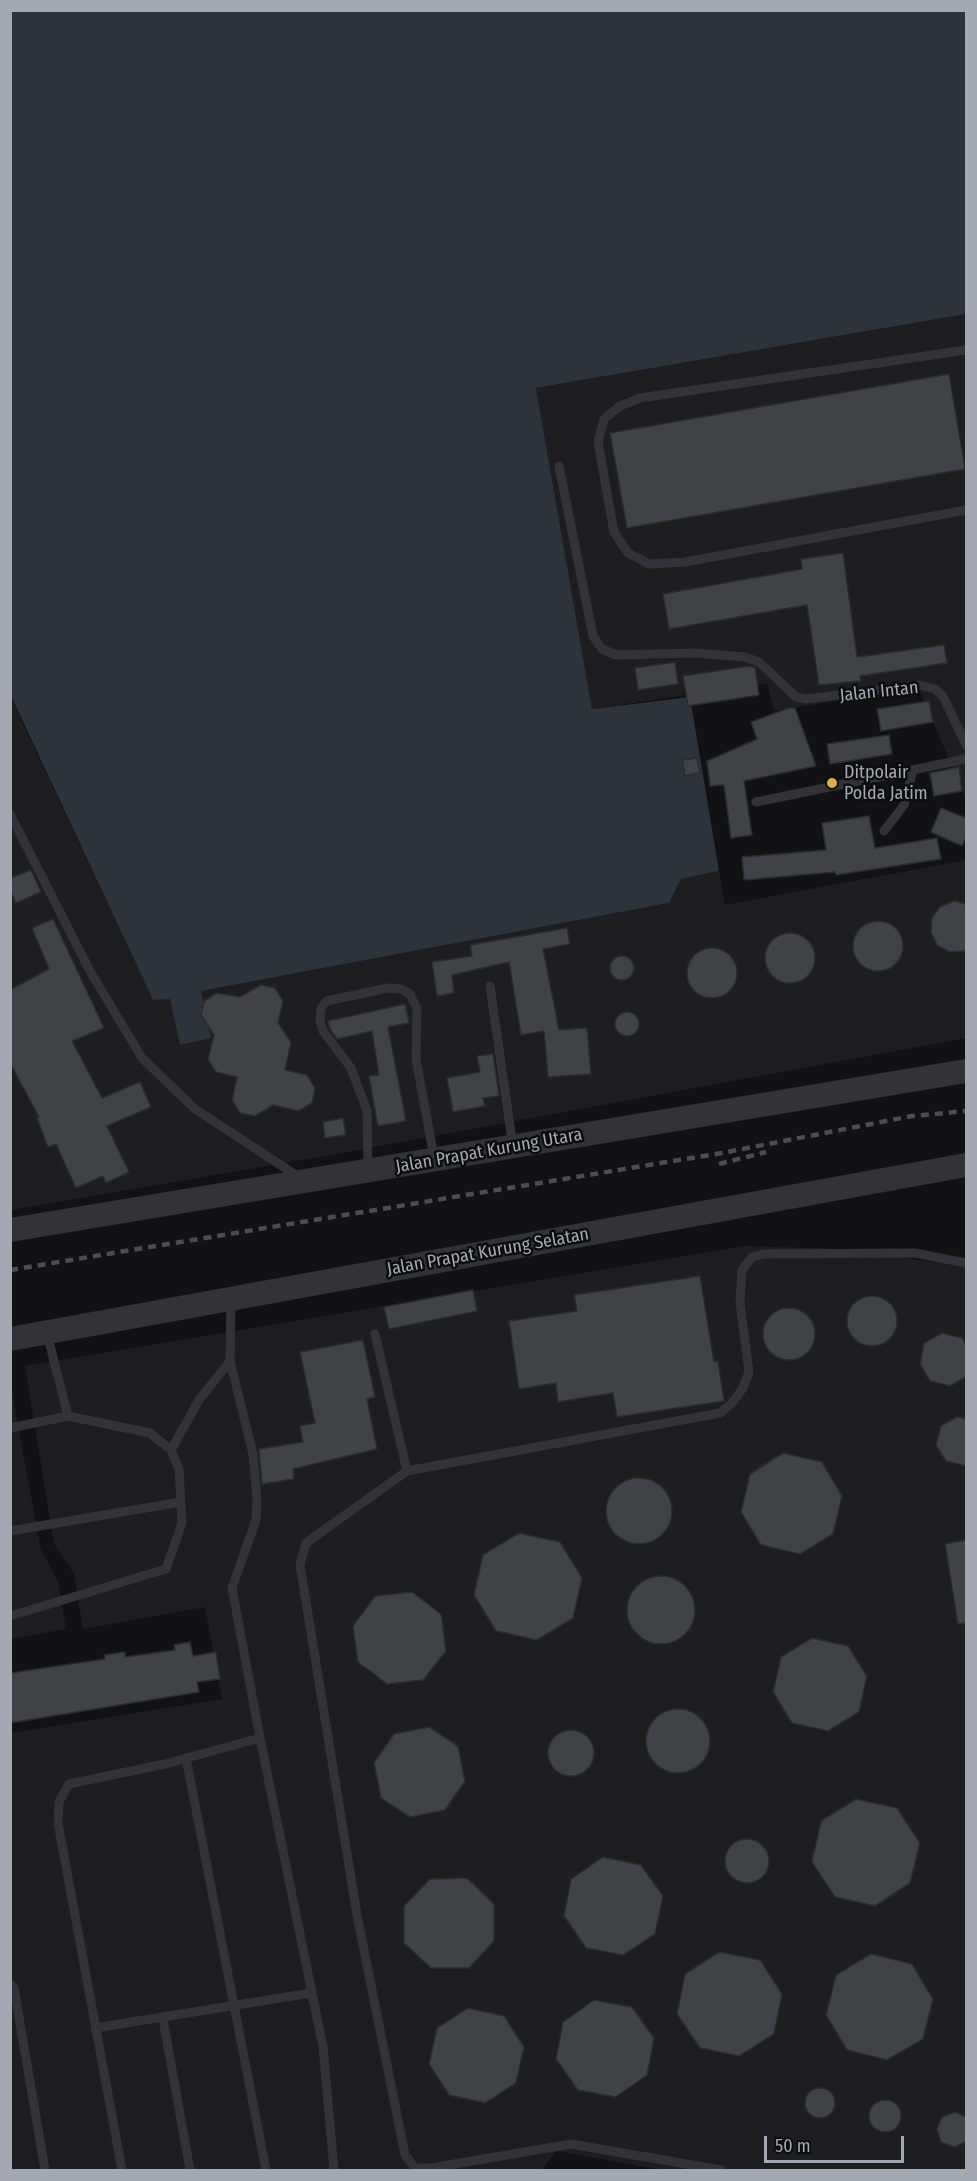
<!DOCTYPE html>
<html>
<head>
<meta charset="utf-8">
<style>
  body { margin:0 }
  #map { position:relative; width:977px; height:2181px; overflow:hidden; background:#121113; font-family:"Fira Sans Condensed",sans-serif }
  canvas { display:block }
  .frame { position:absolute; inset:0; border:12px solid #a4a8b2; pointer-events:none }
  .scale { position:absolute; left:764px; top:2136px; width:140px; height:27px; box-sizing:border-box; border:3px solid #a4a8b2; border-top:0; padding-left:8px; font-size:18px; line-height:21px; white-space:nowrap; color:#a4a8b2; -webkit-text-stroke:4px #0d0d0e; paint-order:stroke }
</style>
</head>
<body>
<div id="map">
<canvas width="977" height="2181"></canvas>
<div class="frame"></div>
<div class="scale">50 m</div>
</div>
<script>
const ctx = document.querySelector('canvas').getContext('2d');
ctx.lineJoin = 'round';
function fill(path, color) { ctx.fillStyle = color; ctx.fill(path, 'evenodd'); }
const shape = rows => new Path2D(rows.map(r => 'M' + r).join(''));
function strokePath(path, color, width, dash) { ctx.strokeStyle = color; ctx.lineWidth = width; ctx.lineCap = dash ? 'butt' : 'round'; ctx.setLineDash(dash || []); ctx.stroke(path); }
function write(font, color, halo, rows, align = 'center') {
  ctx.font = font + ' "Fira Sans Condensed",sans-serif'; ctx.lineWidth = 5; ctx.setLineDash([]); ctx.textBaseline = 'middle'; ctx.strokeStyle = halo; ctx.fillStyle = color; for (const [text, x, y, turn = 0] of rows) {
    ctx.save(); ctx.translate(x, y); ctx.rotate((+turn || 0) * Math.PI / 180); ctx.textAlign = isNaN(turn) ? turn : align; if (halo) ctx.strokeText(text, 0, 0); ctx.fillText(text, 0, 0); ctx.restore();
  }
}
fill(shape([
  [966,314,966,799,918,687,774,711,767,683,592,709,536,388],
  [10,696,153,1000,669,903,681,879,719,871,725,905,966,860,966,1038,320,1157,11,1210],
  [745,1246,836,1249,966,1266,966,2170,663,2170,556,2151,542,2170,11,2170,11,1733,222,1699,205,1607,83,1629,74,1573,54,1544,25,1366],
  [10,1382,41,1550,58,1581,66,1629,11,1639]
]), '#1e1e20');
fill(shape([
  [10,11,966,11,966,314,536,388,592,709,690,697,719,871,681,879,669,903,201,991,211,1038,180,1045,170,999,153,1000,11,696]
]), '#2c333a');
const building = shape([
  [949,374,965,469,627,528,610,433,949,374],
  [843,553,857,657,944,645,947,663,860,676,861,681,819,685,807,605,669,629,663,594,802,569,801,559,843,553],
  [675,662,678,684,638,690,635,668,675,662],
  [750,666,755,668,759,695,688,706,683,676,750,666],
  [929,701,933,722,881,731,877,709,929,701],
  [789,708,795,708,816,766,744,781,752,835,731,838,724,785,710,786,707,761,757,739,751,722,789,708],
  [889,735,892,754,830,764,827,744,889,735],
  [697,758,700,773,685,776,682,760,697,758],
  [959,767,962,791,934,796,930,773,959,767],
  [941,808,966,818,966,837,962,846,931,832,941,808],
  [869,816,875,848,937,838,941,859,836,875,835,872,744,880,742,857,826,850,822,823,869,816],
  [31,870,41,892,16,903,10,890,10,878,31,870],
  [954,901,966,904,966,951,950,952,937,945,931,932,932,918,940,907,954,901],
  [53,919,104,1028,72,1041,102,1098,140,1082,151,1107,107,1126,129,1172,106,1183,103,1176,76,1188,56,1144,48,1147,37,1118,39,1117,10,1063,10,990,49,969,32,928,53,919],
  '853 946a25 25 0 1 1 50 0a25 25 0 1 1-50 0Z',
  [567,928,570,944,543,949,559,1030,587,1028,591,1074,548,1077,544,1031,521,1035,509,962,452,975,454,993,437,996,432,962,472,956,470,945,567,928],
  '765 958a25 25 0 1 1 50 0a25 25 0 1 1-50 0Z',
  '687 973a25 25 0 1 1 50 0a25 25 0 1 1-50 0Z',
  '610 968a12 12 0 1 1 24 0a12 12 0 1 1-24 0Z',
  [261,985,275,988,283,1001,278,1023,291,1042,285,1070,307,1075,315,1088,312,1103,299,1111,273,1105,255,1116,240,1113,232,1100,237,1077,216,1072,208,1059,214,1035,201,1015,204,1001,217,993,240,997,261,985],
  [405,1004,409,1023,388,1027,406,1121,378,1126,369,1076,379,1075,372,1031,337,1039,330,1029,328,1021,405,1004],
  '615 1024a12 12 0 1 1 24 0a12 12 0 1 1-24 0Z',
  [493,1054,499,1096,483,1098,485,1106,453,1112,447,1078,480,1072,477,1056,493,1054],
  [343,1118,346,1135,325,1138,323,1122,343,1118],
  [700,1276,714,1362,718,1361,724,1401,617,1417,613,1393,558,1402,556,1383,519,1389,509,1321,577,1311,574,1295,700,1276],
  [473,1290,477,1311,389,1329,384,1307,473,1290],
  '847 1321a25 25 0 1 1 50 0a25 25 0 1 1-50 0Z',
  '763 1334a26 26 0 1 1 52 0a26 26 0 1 1-52 0Z',
  [942,1333,962,1338,966,1345,966,1377,950,1386,930,1381,920,1364,924,1343,942,1333],
  [363,1340,375,1397,367,1399,377,1449,293,1469,294,1479,262,1484,259,1449,303,1442,300,1426,315,1423,300,1352,363,1340],
  [957,1417,966,1419,966,1466,946,1461,936,1445,941,1426,957,1417],
  [783,1453,822,1462,842,1496,833,1534,800,1554,761,1545,741,1512,750,1474,783,1453],
  '606 1511a33 33 0 1 1 66 0a33 33 0 1 1-66 0Z',
  [519,1533,560,1542,582,1578,573,1618,537,1640,496,1631,474,1595,483,1555,519,1533],
  [966,1540,966,1623,958,1624,945,1544,966,1540],
  '627 1610a34 34 0 1 1 68 0a34 34 0 1 1-68 0Z',
  [412,1592,441,1614,446,1651,423,1680,387,1684,358,1662,353,1626,375,1596,412,1592],
  [812,1638,848,1646,867,1676,859,1712,828,1731,792,1723,773,1692,781,1657,812,1638],
  [190,1642,193,1656,216,1652,220,1679,197,1682,199,1692,10,1723,10,1673,105,1659,104,1655,125,1652,125,1657,175,1650,174,1645,190,1642],
  '646 1741a32 32 0 1 1 64 0a32 32 0 1 1-64 0Z',
  [429,1727,458,1746,465,1781,445,1810,410,1817,381,1798,374,1763,394,1734,429,1727],
  '548 1753a23 23 0 1 1 46 0a23 23 0 1 1-46 0Z',
  [856,1799,897,1808,920,1843,910,1883,875,1906,835,1897,812,1862,821,1821,856,1799],
  '725 1861a22 22 0 1 1 44 0a22 22 0 1 1-44 0Z',
  [603,1857,641,1865,663,1896,655,1934,623,1955,586,1948,564,1916,571,1879,603,1857],
  [467,1878,494,1904,494,1941,469,1968,431,1968,404,1943,404,1906,430,1879,467,1878],
  [719,1952,760,1960,782,1994,774,2034,739,2056,700,2048,677,2014,685,1974,719,1952],
  [871,1954,912,1964,933,1999,923,2039,887,2060,847,2050,826,2015,836,1975,871,1954],
  [594,2000,632,2007,654,2038,647,2075,616,2097,578,2090,556,2059,563,2022,594,2000],
  [468,2008,504,2016,524,2047,516,2083,485,2103,449,2095,429,2064,437,2028,468,2008],
  '805 2103a15 15 0 1 1 30 0a15 15 0 1 1-30 0Z',
  '869 2116a16 16 0 1 1 32 0a16 16 0 1 1-32 0Z',
  [955,2112,966,2117,966,2142,954,2147,941,2142,937,2129,942,2117,955,2112]
]);
fill(building, '#414246');
strokePath(building, '#2c2c2f', 1.5);
strokePath(shape([
  [966,350,640,398,620,406,604,419,598,442,614,532,628,553,649,564,685,562,966,510],
  [559,466,593,636,602,649,616,655,695,653,745,657,759,662,796,697,806,699,919,685,935,689,943,696,966,745],
  [756,802,966,759],
  [10,814,90,971,142,1058,195,1109,299,1177],
  [884,831,904,805,913,770],
  [490,986,513,1147],
  [368,1169,367,1111,351,1068,323,1031,320,1021,321,1008,327,1001,388,988,401,989,410,994,417,1009,416,1059,434,1157],
  [47,1334,68,1416],
  [375,1334,407,1471,720,1413,732,1403,743,1388,749,1372,740,1302,742,1270,752,1257,764,1254,915,1253,966,1263],
  [10,1428,68,1416,150,1433,171,1450,179,1469,182,1523,166,1569,10,1616],
  [171,1450,199,1400,230,1361],
  [407,1471,306,1543,300,1565,357,1915,405,2155,415,2168,431,2168,571,2144,721,2170],
  [10,1531,181,1502],
  [260,1738,323,2047,334,2170],
  [186,1758,266,2170],
  [10,1984,14,1988,45,2170],
  [163,2019,190,2170],
  [95,2028,311,1993],
  [122,2170,58,1823,59,1802,69,1784,165,1764,260,1738,232,1588,256,1520,257,1499,253,1454,230,1361,231,1300]
]), '#333337', 9);
strokePath(shape([
  [10,1230,966,1071],
  [10,1339,966,1165]
]), '#333337', 24);
strokePath(shape([
  [719,1164,766,1152],
  [10,1270,722,1153,912,1116,966,1111]
]), '#4c4d52', 4.5, [8, 6]);
for (const [x, y, r, color] of [
  [832,783,6,"#dcb340"]
]) { const dot = new Path2D(); dot.arc(x, y, r, 0, 2 * Math.PI); ctx.fillStyle = color; ctx.fill(dot); strokePath(dot, '#0d0d0e', 2); }
write('18px', '#a4a8b2', '#0d0d0e', [
  ["Jalan Intan",879,692,-6],
  ["Jalan Prapat Kurung Utara",489,1151,-10],
  ["Jalan Prapat Kurung Selatan",488,1252,-10]
]);
write('18px', '#a4a8b2', '#0d0d0e', [
  ["Ditpolair",844,773],
  ["Polda Jatim",844,794]
], 'left');
</script>
</body>
</html>
